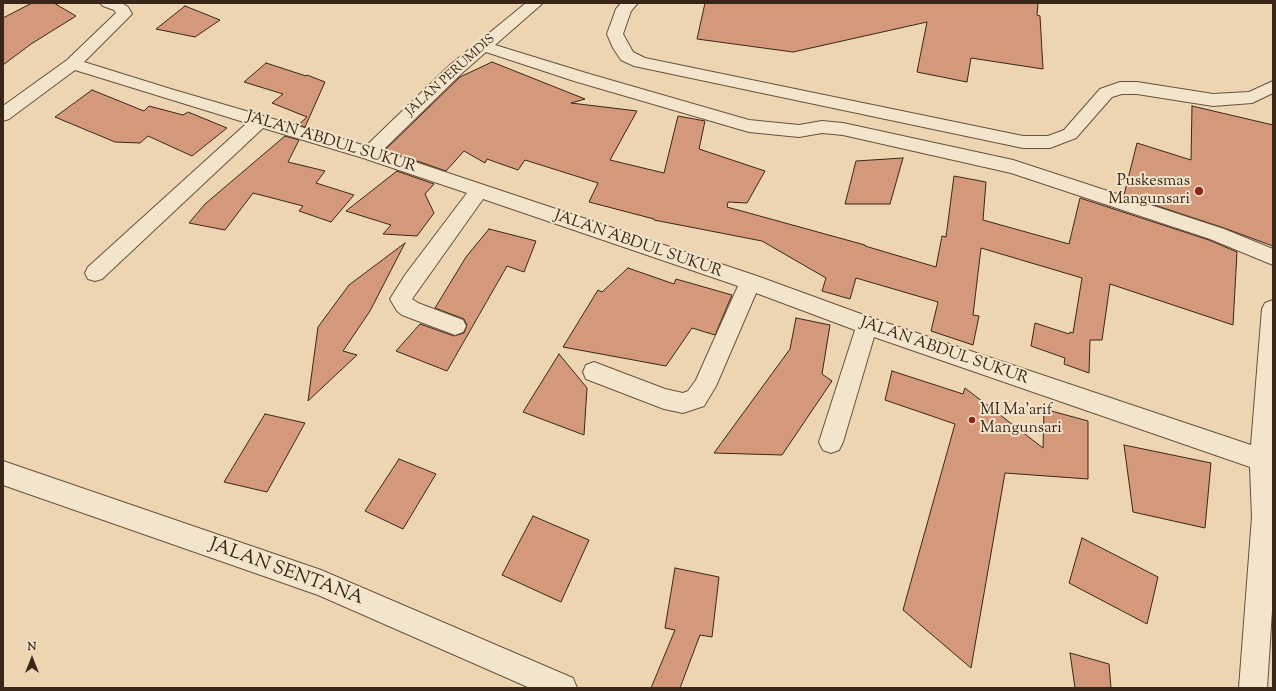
<!DOCTYPE html>
<html>
<head>
<meta charset="utf-8">
<style>
  body { margin:0 }
  #map { position:relative; width:1276px; height:691px; overflow:hidden; background:#edd5b1; font-family:"Sorts Mill Goudy",serif }
  canvas { display:block }
  .frame { position:absolute; inset:0; border:4px solid #3a2618; pointer-events:none }
  .north { position:absolute; left:12px; top:639px; width:40px; height:40px; -webkit-text-stroke:3px #f3e4cc; paint-order:stroke; rotate:0deg; font-size:11px; font-weight:700; line-height:16px; text-align:center; color:#3a2618 }
  .north::after { content:''; display:block; margin:auto; width:14px; height:18px; background:#3a2618; clip-path:polygon(50% 0,100% 100%,50% 72%,0 100%) }
</style>
</head>
<body>
<div id="map">
<canvas width="1276" height="691"></canvas>
<div class="frame"></div>
<div class="north">N</div>
</div>
<script>
const ctx = document.querySelector('canvas').getContext('2d');
ctx.lineJoin = 'round';
function fill(path, color) { ctx.fillStyle = color; ctx.fill(path, 'evenodd'); }
const shape = rows => new Path2D(rows.map(r => 'M' + r).join(''));
function strokePath(path, color, width, dash) { ctx.strokeStyle = color; ctx.lineWidth = width; ctx.lineCap = dash ? 'butt' : 'round'; ctx.setLineDash(dash || []); ctx.stroke(path); }
function write(font, color, halo, rows, align = 'center') {
  ctx.font = font + ' "Sorts Mill Goudy",serif'; ctx.lineWidth = 4; ctx.setLineDash([]); ctx.textBaseline = 'middle'; ctx.strokeStyle = halo; ctx.fillStyle = color; for (const [text, x, y, turn = 0] of rows) {
    ctx.save(); ctx.translate(x, y); ctx.rotate((+turn || 0) * Math.PI / 180); ctx.textAlign = isNaN(turn) ? turn : align; if (halo) ctx.strokeText(text, 0, 0); ctx.fillText(text, 0, 0); ctx.restore();
  }
}
const building = shape([
  [32,3,54,3,76,16,31,44,3,65,3,18,32,3],
  [705,3,1038,3,1037,15,1040,16,1043,69,971,58,967,82,917,72,927,22,793,52,697,39,705,3],
  [185,6,220,20,195,37,156,29,185,6],
  [492,62,585,99,571,103,637,111,610,160,664,173,678,116,705,121,699,149,765,171,747,203,728,202,727,207,865,245,865,246,936,267,942,236,946,237,954,176,986,182,983,220,1069,244,1080,198,1209,240,1237,252,1233,325,1110,284,1102,340,1090,340,1089,373,1064,364,1065,358,1031,346,1035,323,1069,334,1070,332,1073,333,1082,278,981,248,973,315,979,316,973,345,931,331,938,302,856,278,850,299,822,291,826,278,762,241,654,220,654,219,589,202,598,183,525,160,518,170,487,159,485,163,464,151,446,171,385,150,460,77,492,62],
  [266,63,306,76,307,75,325,82,305,127,298,125,307,117,272,103,283,94,244,82,266,63],
  [92,90,144,111,149,106,183,115,188,112,227,128,192,156,148,136,140,143,115,142,55,117,92,90],
  [1192,106,1273,125,1273,246,1224,228,1124,195,1137,143,1191,160,1192,106],
  [285,136,299,140,288,162,325,171,316,183,354,195,331,222,299,211,303,206,253,193,225,230,189,223,205,204,285,136],
  [903,158,890,204,845,204,856,161,903,158],
  [397,171,434,184,425,194,434,213,417,236,383,234,391,225,346,211,397,171],
  [489,229,536,241,524,272,507,266,447,371,396,351,420,324,454,336,464,333,467,325,464,319,435,308,466,257,489,229],
  [405,243,370,311,343,351,357,355,308,401,318,327,349,285,405,243],
  [628,268,674,284,676,279,732,295,715,335,692,328,666,366,563,347,598,290,602,292,628,268],
  [796,318,830,325,822,374,832,381,782,455,714,453,790,349,796,318],
  [559,354,587,388,584,435,523,412,559,354],
  [892,371,963,394,965,388,1043,448,1044,409,1088,421,1088,479,1005,473,971,668,903,610,955,424,885,400,892,371],
  [265,414,305,423,267,492,224,482,265,414],
  [1124,445,1211,463,1205,528,1133,512,1124,445],
  [399,459,436,474,403,529,365,511,399,459],
  [533,516,589,540,561,602,502,575,533,516],
  [1082,538,1158,577,1147,624,1069,583,1082,538],
  [675,568,719,577,712,637,700,635,680,688,651,688,675,630,665,628,675,568],
  [1070,653,1109,664,1111,688,1075,688,1070,653]
]);
fill(building, '#d4997b');
strokePath(building, '#3a2618', 1);
const minor = shape([
  [100,3,122,3,128,7,132,14,84,62,174,90,366,146,450,65,526,3,543,3,495,45,586,73,749,120,799,125,822,121,843,123,1013,160,1224,229,1273,249,1273,265,1210,239,1011,173,843,135,822,133,799,137,749,132,574,81,486,52,462,73,382,151,757,276,872,318,1251,445,1262,309,1265,303,1273,300,1273,595,1267,688,1239,688,1252,517,1250,467,874,337,843,442,839,450,831,453,823,450,819,442,855,330,756,293,716,386,704,406,683,413,664,409,586,379,583,372,586,365,594,362,665,389,683,393,688,391,696,380,738,286,483,199,412,299,418,303,463,320,466,326,463,332,455,335,402,315,397,311,390,299,405,275,467,193,363,158,263,128,102,279,95,281,88,279,85,273,88,267,247,123,75,70,9,119,3,121,3,106,67,60,116,13,114,10,103,6,100,3],
  [621,3,638,3,631,11,623,34,633,52,645,58,1023,136,1048,136,1064,130,1100,89,1120,82,1137,82,1213,94,1249,92,1273,81,1273,93,1252,103,1213,106,1137,94,1122,94,1112,97,1076,138,1050,148,1023,148,634,66,621,60,613,48,607,34,616,9,621,3],
  [3,461,321,570,573,678,577,688,530,688,318,595,3,485,3,461]
]);
strokePath(minor, '#67523e', 2);
fill(minor, '#f3e4cc');
for (const [x, y, r, color] of [
  [1199,191,5,"#8f2418"],
  [972,420,4,"#8f2418"]
]) { const dot = new Path2D(); dot.arc(x, y, r, 0, 2 * Math.PI); ctx.fillStyle = color; ctx.fill(dot); strokePath(dot, '#f3e4cc', 1.5); }
write('13px', '#3a2618', '#f3e4cc', [
  ["JALAN PERUMDIS",451,76,-42]
]);
write('16px', '#3a2618', '#f3e4cc', [
  ["JALAN ABDUL SUKUR",331,143,17],
  ["JALAN ABDUL SUKUR",638,245,19],
  ["JALAN ABDUL SUKUR",944,352,19]
]);
write('16px', '#3a2618', '#f3e4cc', [
  ["Puskesmas",1190,182],
  ["Mangunsari",1190,200],
  ["MI Ma'arif",980,411,"left"],
  ["Mangunsari",980,429,"left"]
], 'right');
write('19px', '#3a2618', '#f3e4cc', [
  ["JALAN SENTANA",286,573,20]
]);
</script>
</body>
</html>
